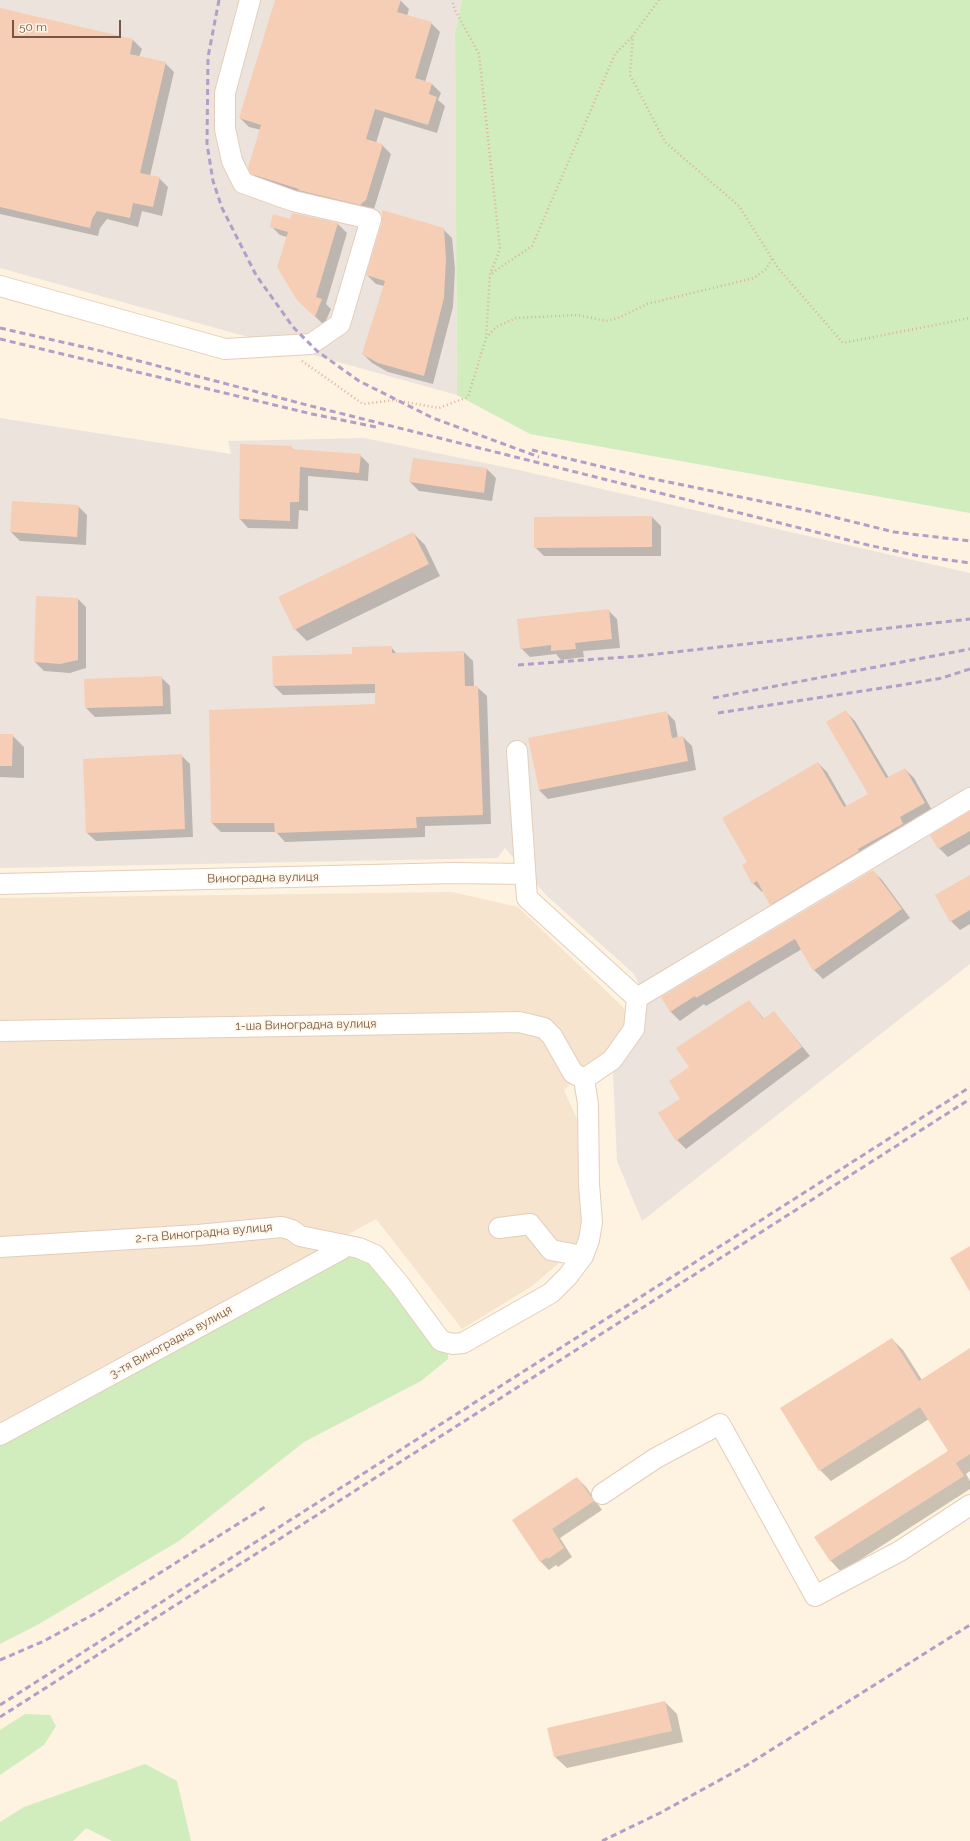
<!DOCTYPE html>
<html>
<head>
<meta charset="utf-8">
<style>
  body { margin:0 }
  #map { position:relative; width:970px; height:1841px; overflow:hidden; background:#fef2e0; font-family:Raleway,sans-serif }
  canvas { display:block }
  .scale { position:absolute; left:12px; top:20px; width:109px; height:18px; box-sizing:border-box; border:2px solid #775645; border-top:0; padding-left:5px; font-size:12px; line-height:14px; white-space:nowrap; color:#775645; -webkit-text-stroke:3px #fff6e8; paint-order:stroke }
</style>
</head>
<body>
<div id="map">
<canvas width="970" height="1841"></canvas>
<div class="scale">50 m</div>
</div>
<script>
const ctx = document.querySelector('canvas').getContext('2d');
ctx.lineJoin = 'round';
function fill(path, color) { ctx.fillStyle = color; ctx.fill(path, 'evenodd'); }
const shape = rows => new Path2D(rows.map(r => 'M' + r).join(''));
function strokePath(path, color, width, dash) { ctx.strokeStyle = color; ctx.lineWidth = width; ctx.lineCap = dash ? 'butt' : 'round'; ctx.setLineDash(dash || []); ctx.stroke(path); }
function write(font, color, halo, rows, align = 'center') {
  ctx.font = font + ' Raleway,sans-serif'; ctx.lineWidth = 3.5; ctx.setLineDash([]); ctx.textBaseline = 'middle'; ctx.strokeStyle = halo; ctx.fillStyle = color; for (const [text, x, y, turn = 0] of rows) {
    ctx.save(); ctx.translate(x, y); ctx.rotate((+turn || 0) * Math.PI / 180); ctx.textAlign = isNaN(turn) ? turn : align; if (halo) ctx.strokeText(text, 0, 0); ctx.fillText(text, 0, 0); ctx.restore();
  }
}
fill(shape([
  [452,892,518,907,624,1008,630,1026,619,1040,564,1090,592,1153,588,1225,572,1252,532,1286,462,1329,376,1219,0,1424,0,898]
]), '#f6e4ce');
fill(shape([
  [0,0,462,0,455,34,457,395,0,268],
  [0,418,231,454,228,441,364,438,514,469,970,573,970,964,642,1221,617,1161,613,1071,647,1001,634,974,546,895,505,848,497,858,0,868]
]), '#ece3dc');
fill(shape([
  [462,0,970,0,970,513,530,434,457,395,455,34],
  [342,1249,377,1254,448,1349,448,1359,421,1381,304,1442,179,1541,39,1624,0,1644,0,1435],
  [25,1714,50,1715,56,1726,44,1745,0,1775,0,1730],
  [145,1764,177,1781,191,1841,112,1841,86,1828,73,1841,0,1841,0,1822,24,1807]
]), '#d1edbd');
fill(shape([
  [276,0,400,0,409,9,407,16,431,23,440,32,425,82,432,84,441,93,438,100,445,106,437,133,384,117,376,143,382,145,391,154,374,209,369,213,261,182,252,173,261,130,249,127,240,118],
  [0,9,133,40,142,49,139,57,165,63,174,72,150,176,159,178,168,187,162,216,142,211,138,227,107,219,100,228,98,236,0,214],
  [293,214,338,224,347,233,326,304,331,309,324,325,298,300,287,237,280,235,271,226,291,221],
  [383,222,443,229,452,238,455,269,453,307,433,384,388,372,372,363,363,354,384,286,376,284,367,275],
  [291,447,294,450,360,455,369,464,368,481,308,476,308,511,299,510,298,529,248,528,240,519],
  [487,469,496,478,492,501,419,491,410,482],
  [78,506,87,515,86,545,20,541,11,532],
  [652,517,661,526,661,556,544,556,535,547],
  [413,533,425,545,440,576,307,641,295,629],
  [78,599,86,607,86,668,70,673,44,671,35,662],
  [608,610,617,619,620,648,583,651,584,657,561,660,556,654,530,657,521,648],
  [391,647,397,654,464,652,473,661,474,687,477,687,487,696,491,824,425,826,425,837,285,842,276,832,221,832,212,823,376,705,376,693,283,695,274,686,353,655],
  [161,677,170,686,171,714,95,717,86,708],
  [666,712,675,721,678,738,683,737,692,746,696,770,548,799,539,790],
  [846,712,855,721,889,778,905,769,914,778,933,812,780,913,771,904,764,891,762,892,753,883,749,862,818,763,827,772,847,807,870,794],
  [0,735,12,735,24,747,24,778,0,777],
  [181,755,190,764,193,837,96,841,87,833],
  [970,813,970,844,948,857,939,848],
  [873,871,882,880,910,918,823,979,814,970,802,949,706,1006,704,1004,680,1021,671,1012,662,998],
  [970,881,970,924,960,930,951,921],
  [749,1001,764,1019,774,1012,810,1056,686,1149,677,1140,659,1113,681,1100,690,1067],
  [892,1339,903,1350,922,1380,970,1350,970,1471,966,1474,970,1481,970,1489,841,1572,831,1561,815,1537,949,1451,929,1419,831,1481,820,1470],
  [577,1478,586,1487,602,1510,560,1538,572,1557,558,1567,556,1565,549,1570,540,1561,513,1520],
  [665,1702,677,1714,683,1742,567,1768,555,1757]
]), '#0003');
fill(shape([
  [275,0,401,0,397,12,432,22,415,78,432,83,429,94,437,97,428,125,375,109,366,139,383,144,366,200,360,205,298,190,299,189,251,174,248,168,261,125,239,118],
  [0,8,133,39,130,54,166,62,140,173,160,177,153,207,133,203,130,218,97,211,92,219,90,228,0,207],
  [382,210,444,228,446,259,444,298,424,376,378,363,362,354,385,281,366,275,382,222],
  [292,213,338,223,316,297,322,299,315,317,297,300,277,267,288,232,270,227,273,214,290,219],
  [240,444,292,446,292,449,361,454,359,473,300,467,299,502,290,502,290,521,239,519],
  [413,458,487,468,484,493,409,482],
  [12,501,79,505,77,537,10,532],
  [652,516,652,547,534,548,534,517],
  [413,532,429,564,294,630,278,597],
  [36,596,78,598,78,660,60,664,34,662],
  [609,609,612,639,575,643,576,649,551,651,551,645,520,649,517,619],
  [392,646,392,653,464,651,465,686,478,686,483,815,416,817,417,828,275,833,274,823,211,823,209,710,375,704,375,684,273,686,272,656,352,654,352,647],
  [162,676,163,706,85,708,84,679],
  [846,710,886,778,905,768,925,803,900,817,903,824,858,849,859,851,770,905,757,881,752,884,742,865,747,862,722,818,818,762,844,807,868,794,826,722],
  [667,711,672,738,683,736,688,761,539,790,528,738],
  [0,734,13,734,12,766,0,766],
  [182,754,185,829,86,833,83,759],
  [970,811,970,831,938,849,930,835],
  [873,870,902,909,813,971,795,939,696,998,695,996,670,1012,661,997],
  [970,875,970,910,950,922,935,895],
  [749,1000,763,1019,774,1011,802,1047,676,1141,658,1113,680,1099,669,1081,689,1067,676,1048],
  [970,1246,970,1292,950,1258],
  [892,1338,919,1381,970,1348,970,1454,956,1463,964,1476,830,1561,814,1537,948,1451,920,1407,819,1471,780,1408],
  [577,1477,594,1501,552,1529,564,1548,548,1559,547,1557,540,1562,512,1520],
  [665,1701,672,1731,554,1757,547,1728]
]), '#f6ceb5');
const minor = shape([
  [0,286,225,349,311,344,340,324,371,219,293,201,243,183,232,161,225,129,225,93,250,0],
  [517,751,527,898,637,998,634,1029,612,1060,584,1079],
  [0,884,454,873,525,874],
  [637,998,970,798],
  [0,1031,519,1022,544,1028,552,1036,573,1073,584,1079],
  [499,1228,530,1224,551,1250,583,1256],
  [0,1247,198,1235,282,1227,292,1230,300,1236,359,1248,375,1255,400,1285,441,1341,453,1344,463,1343,551,1293,568,1276,583,1256,589,1240,592,1222,589,1184,588,1104,584,1079],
  [0,1435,342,1249],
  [602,1494,656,1458,720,1424,815,1596,900,1551,970,1505]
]);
strokePath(minor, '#e3cebb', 22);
strokePath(shape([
  [659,0,633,35,630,75,665,142,739,206,778,268,843,343,970,318],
  [492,273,532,246,615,54,633,36],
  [486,338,496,327,516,318,578,315,606,321,618,318,647,304,754,278,766,269,772,259],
  [302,361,363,404,394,400,439,408,468,397,486,338,490,274,500,249,479,54,455,10,452,0]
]), '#dbb198', 2.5, [1, 3]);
strokePath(minor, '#fff', 20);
strokePath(shape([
  [219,0,208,57,207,144,213,181,222,208,256,275,293,327,317,351,359,381,433,418,539,457],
  [0,328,97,350,307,405,868,545,919,556,970,563],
  [0,339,312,414,376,427],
  [532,450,649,478,813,512,894,532,970,541],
  [518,665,639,656,970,619],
  [713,698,970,649],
  [718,713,902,685,942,678,970,669],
  [0,1660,44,1641,96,1613,268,1505],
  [0,1705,970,1087],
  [0,1717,970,1099],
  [602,1841,660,1813,747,1765,970,1625]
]), '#b49ec8', 3, [6, 4]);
write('12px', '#775645', '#fff6e8', [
  ["Виноградна вулиця",263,878,-1],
  ["1-ша Виноградна вулиця",306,1025,-1],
  ["2-га Виноградна вулиця",204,1233,-5],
  ["3-тя Виноградна вулиця",171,1342,-29]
]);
</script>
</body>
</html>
